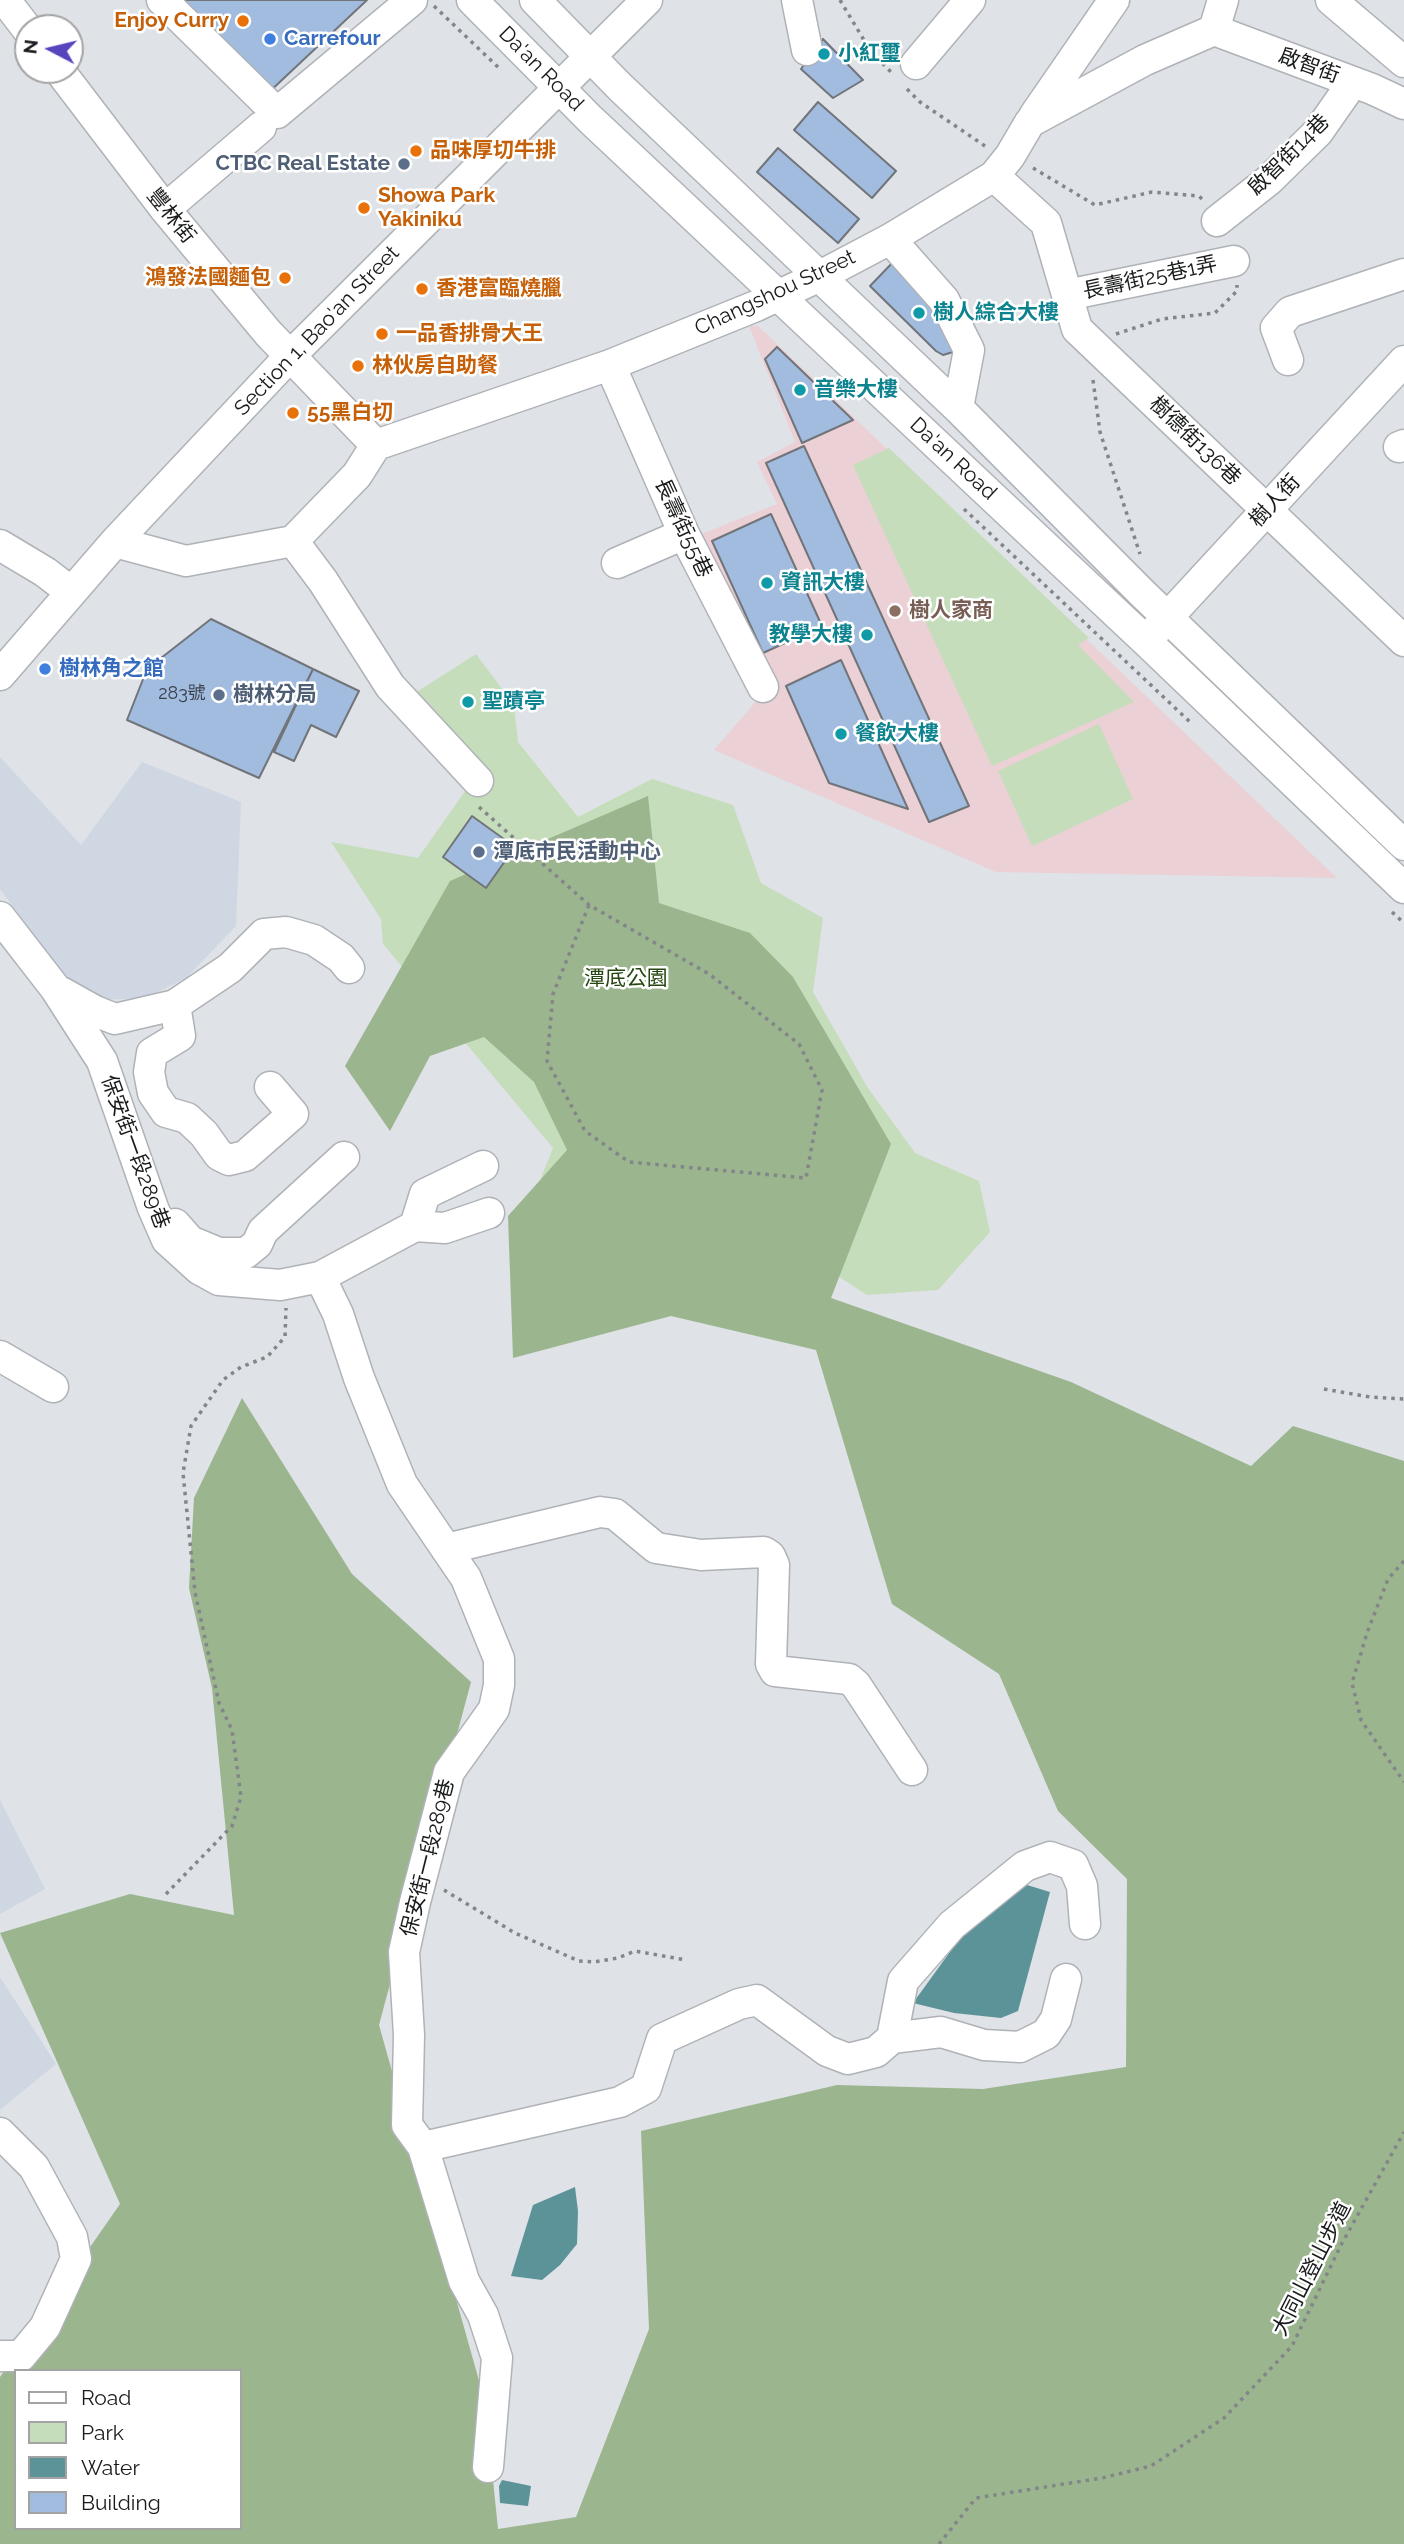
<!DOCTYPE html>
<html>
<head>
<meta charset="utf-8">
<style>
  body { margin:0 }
  #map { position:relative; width:1404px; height:2544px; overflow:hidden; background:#dfe2e7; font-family:Raleway,sans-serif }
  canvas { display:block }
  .legend { position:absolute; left:14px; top:2369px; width:228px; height:161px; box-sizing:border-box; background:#fff; border:2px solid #a3a3a4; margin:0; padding:9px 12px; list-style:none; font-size:21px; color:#181a1b }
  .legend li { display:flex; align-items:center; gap:14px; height:35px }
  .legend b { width:35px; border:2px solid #a3a3a4 }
  .north { position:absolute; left:14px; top:14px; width:70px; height:70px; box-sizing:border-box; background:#fff; border:2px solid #a3a3a4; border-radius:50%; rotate:277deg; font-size:19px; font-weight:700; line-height:28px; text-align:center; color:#181a1b }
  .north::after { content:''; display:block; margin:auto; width:24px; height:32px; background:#5745bd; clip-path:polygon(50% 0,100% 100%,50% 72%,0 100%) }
</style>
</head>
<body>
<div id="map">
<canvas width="1404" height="2544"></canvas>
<ul class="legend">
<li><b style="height:9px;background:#fff"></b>Road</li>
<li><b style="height:19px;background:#c6ddbb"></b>Park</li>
<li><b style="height:19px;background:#5b9398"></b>Water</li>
<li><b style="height:19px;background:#a2bce0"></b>Building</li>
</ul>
<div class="north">N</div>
</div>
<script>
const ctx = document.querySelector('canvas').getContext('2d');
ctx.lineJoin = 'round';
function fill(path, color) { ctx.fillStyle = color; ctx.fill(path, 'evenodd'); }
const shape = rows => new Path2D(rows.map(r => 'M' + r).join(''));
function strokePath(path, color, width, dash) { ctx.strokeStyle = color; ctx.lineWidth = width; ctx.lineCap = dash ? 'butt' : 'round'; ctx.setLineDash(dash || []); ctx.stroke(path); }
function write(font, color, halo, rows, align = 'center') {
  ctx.font = font + ' Raleway,"Noto Sans TC",sans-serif'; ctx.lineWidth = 5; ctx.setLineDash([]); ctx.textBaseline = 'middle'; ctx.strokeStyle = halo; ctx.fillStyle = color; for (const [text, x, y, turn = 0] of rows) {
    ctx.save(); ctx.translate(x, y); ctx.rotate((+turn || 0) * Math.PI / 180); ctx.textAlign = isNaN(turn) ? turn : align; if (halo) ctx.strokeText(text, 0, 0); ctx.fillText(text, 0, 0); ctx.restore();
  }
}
fill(shape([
  [0,757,81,845,142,762,241,802,236,926,186,978,145,998,101,1000,66,978,0,889],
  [0,1800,45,1889,0,1914],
  [0,1977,56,2064,0,2110]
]), '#cfd7e2');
fill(shape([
  [749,326,758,326,1337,878,996,872,714,750,771,684,694,537,777,504,757,462,795,442]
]), '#ebd0d5');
fill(shape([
  [889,448,1089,638,1078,645,1134,702,992,766,853,465],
  [476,654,514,705,518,742,578,817,652,779,733,805,761,883,823,918,813,992,868,1088,915,1153,979,1181,990,1232,938,1290,867,1295,739,1212,516,1240,553,1148,383,944,381,919,331,842,418,858,468,787,412,695],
  [1099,724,1133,799,1032,846,998,771]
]), '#c6ddbb');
fill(shape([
  [648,796,659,903,750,933,793,977,891,1144,831,1298,1071,1382,1251,1466,1293,1426,1404,1461,1404,2544,0,2544,0,2377,120,2204,0,1933,130,1894,234,1915,212,1688,189,1588,194,1498,242,1398,352,1574,471,1682,379,2025,485,2402,498,2529,576,2517,649,2329,641,2131,837,2085,983,2089,1126,2067,1127,1879,1058,1811,999,1674,892,1604,816,1350,671,1316,513,1358,508,1216,567,1150,534,1082,484,1037,430,1056,390,1131,345,1066,450,881],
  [16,2371,240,2371,240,2528,16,2528]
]), '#9bb58f');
fill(shape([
  [1027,1885,1050,1892,1018,2011,1001,2018,954,2013,913,2003,960,1938],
  [575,2187,578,2211,577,2244,560,2265,542,2280,511,2276,533,2205],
  [502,2480,531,2486,528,2506,500,2503,499,2486]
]), '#5b9398');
const building = shape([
  [178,0,367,0,266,95,178,0],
  [823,39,863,80,833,98,801,69,823,39],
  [818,102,896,171,872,198,794,130,818,102],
  [778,148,859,219,838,243,757,172,778,148],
  [896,259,955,338,956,345,953,352,943,355,936,351,870,286,896,259],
  [777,347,853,420,802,443,765,359,777,347],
  [804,446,969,806,929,822,766,463,804,446],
  [771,514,822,626,763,653,712,541,771,514],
  [211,619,313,669,259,778,127,720,147,669,211,619],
  [841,660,908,809,829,783,786,686,841,660],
  [313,669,359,691,336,737,311,725,294,761,274,752,313,669],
  [472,816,515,847,486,888,443,857,472,816]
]);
fill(building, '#a2bce0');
strokePath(building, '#717478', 2);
const minor = shape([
  [5,0,28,30],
  [162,0,277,113,412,0],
  [472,0,590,119,1147,642,1404,888],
  [535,0,620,87,958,408,1142,593,1404,845],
  [797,0,807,50],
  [1331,0,1404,62],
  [1214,30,1372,89,1404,104],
  [916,64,970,0],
  [59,70,165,209,268,333,376,445,610,365,756,306,820,276,890,239,994,176,1010,156,1030,122,1145,60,1214,30,1223,0],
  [1034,116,1114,0],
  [994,176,1046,223,1077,329,1404,641],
  [165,209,261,127],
  [1217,221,1269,180,1318,132,1353,82],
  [890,239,944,300,969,350,958,408],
  [1067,295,1234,261],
  [1288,360,1276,328,1290,312,1404,274],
  [610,365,684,534,763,687],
  [1399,447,1404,445],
  [293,541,323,581,390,686,478,781],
  [115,542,186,561,293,541,357,475,376,445],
  [0,545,45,572,70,591],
  [617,563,684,534],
  [1155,631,1404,361],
  [0,675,115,542,290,356,647,0],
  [0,917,55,988,102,1061,153,1208,167,1240,199,1269,219,1280,280,1285,320,1277,338,1314,359,1378,402,1484,466,1578,499,1659,499,1685,494,1709,449,1772,415,1902,404,1952,409,2035,407,2125,423,2147,620,2102,646,2088,662,2039,739,2004,757,2000,827,2051,848,2059,876,2052,892,2038,903,1981,952,1925,1025,1866,1050,1857,1073,1865,1082,1886,1085,1924],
  [61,992,95,1011,115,1019,175,1005,230,968,264,934,286,932,314,940,341,958,349,968],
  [175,1005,180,1036,152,1053,149,1072,153,1093,166,1112,187,1118,204,1134,219,1155,229,1160,245,1156,293,1114,270,1087],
  [175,1224,190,1241,219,1253,246,1253,257,1244,263,1231,344,1157],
  [415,1226,445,1228,489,1213],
  [320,1277,415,1226,425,1194,483,1166],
  [0,1356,53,1387],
  [446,1549,600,1512,615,1514,656,1548,701,1555,764,1552,770,1556,774,1565,771,1664,775,1671,849,1679,856,1685,912,1770],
  [892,2038,941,2032,984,2045,1020,2047,1046,2034,1056,2019,1066,1979],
  [0,2133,34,2167,72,2237,76,2259,45,2327,21,2356,0,2356],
  [423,2147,464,2281,483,2315,497,2358,488,2467]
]);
strokePath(minor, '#afb2b7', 33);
strokePath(shape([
  [840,0,871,52,892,73],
  [434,6,500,69],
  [907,89,920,102,985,146],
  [1033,168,1095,205,1152,192,1199,196,1202,199],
  [1116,334,1162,319,1215,313,1237,291,1237,285],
  [1093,380,1100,432,1140,554],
  [964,509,1190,722],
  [479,807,589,905,709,974,799,1044,822,1090,806,1178,629,1162,585,1131,547,1061,553,994,589,905],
  [1392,912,1404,923],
  [1324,1389,1370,1397,1404,1399],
  [1404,1561,1388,1579,1367,1633,1352,1683,1361,1720,1404,1782],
  [444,1890,515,1933,579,1961,594,1962,618,1958,635,1951,686,1960],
  [166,1894,232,1826,241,1797,232,1730,219,1703,195,1592,183,1473,191,1426,223,1380,241,1367,267,1357,285,1337,286,1308],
  [939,2544,976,2498,1102,2478,1151,2466,1224,2418,1292,2346,1341,2245,1404,2132]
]), '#838689', 3.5, [3.5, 5]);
strokePath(minor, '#fff', 30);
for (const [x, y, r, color] of [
  [243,21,7,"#e8710a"],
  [270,39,7,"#3f7fe0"],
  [824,54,7,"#0f9aa8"],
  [416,151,7,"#e8710a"],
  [404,164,7,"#5c6f8a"],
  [364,208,7,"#e8710a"],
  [285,278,7,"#e8710a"],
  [422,289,7,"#e8710a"],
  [919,313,7,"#0f9aa8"],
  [382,334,7,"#e8710a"],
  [358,366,7,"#e8710a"],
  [800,390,7,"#0f9aa8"],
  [293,413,7,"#e8710a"],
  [767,583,7,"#0f9aa8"],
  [895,611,7,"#8d6e63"],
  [867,635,7,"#0f9aa8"],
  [45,669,7,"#3f7fe0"],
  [219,695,7,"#5c6f8a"],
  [468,702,7,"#0f9aa8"],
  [841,734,7,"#0f9aa8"],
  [479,852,7,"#5c6f8a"]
]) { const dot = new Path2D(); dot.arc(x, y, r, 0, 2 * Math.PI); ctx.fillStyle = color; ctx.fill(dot); strokePath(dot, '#fff', 2.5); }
write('18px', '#3a424c', null, [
  ["283號",182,694]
]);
write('bold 21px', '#c56008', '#fff', [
  ["Enjoy Curry",229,21,"right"],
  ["品味厚切牛排",430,151],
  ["Showa Park",378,196],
  ["Yakiniku",378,220],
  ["鴻發法國麵包",271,278,"right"],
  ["香港富臨燒臘",436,289],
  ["一品香排骨大王",396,334],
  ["林伙房自助餐",372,366],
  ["55黑白切",307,413]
], 'left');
write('bold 21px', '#366cbe', '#fff', [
  ["Carrefour",284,39],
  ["樹林角之館",59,669]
], 'left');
write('bold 21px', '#0d838f', '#fff', [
  ["小紅璽",838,54],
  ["樹人綜合大樓",933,313],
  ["音樂大樓",814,390],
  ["資訊大樓",781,583],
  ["教學大樓",853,635,"right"],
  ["聖蹟亭",482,702],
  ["餐飲大樓",855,734]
], 'left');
write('21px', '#181a1b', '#fff', [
  ["啟智街",1309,66,20],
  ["Da'an Road",541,69,45],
  ["啟智街14巷",1289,155,-45],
  ["豐林街",171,216,51],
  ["長壽街25巷1弄",1150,278,-12],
  ["Changshou Street",775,293,-25],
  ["Section 1, Bao'an Street",317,331,-46],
  ["樹德街136巷",1195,441,44],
  ["Da'an Road",953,459,43],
  ["樹人街",1275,501,-47],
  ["長壽街55巷",683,528,65],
  ["保安街一段289巷",135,1152,70],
  ["保安街一段289巷",428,1858,-76],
  ["大同山登山步道",1312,2269,-63]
]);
write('bold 21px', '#4e5e75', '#fff', [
  ["CTBC Real Estate",390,164,"right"],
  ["樹林分局",233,695],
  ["潭底市民活動中心",493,852]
], 'left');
write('bold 21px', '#785e54', '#fff', [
  ["樹人家商",909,611]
], 'left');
write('21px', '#264711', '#fff', [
  ["潭底公園",626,979]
]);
</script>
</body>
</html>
